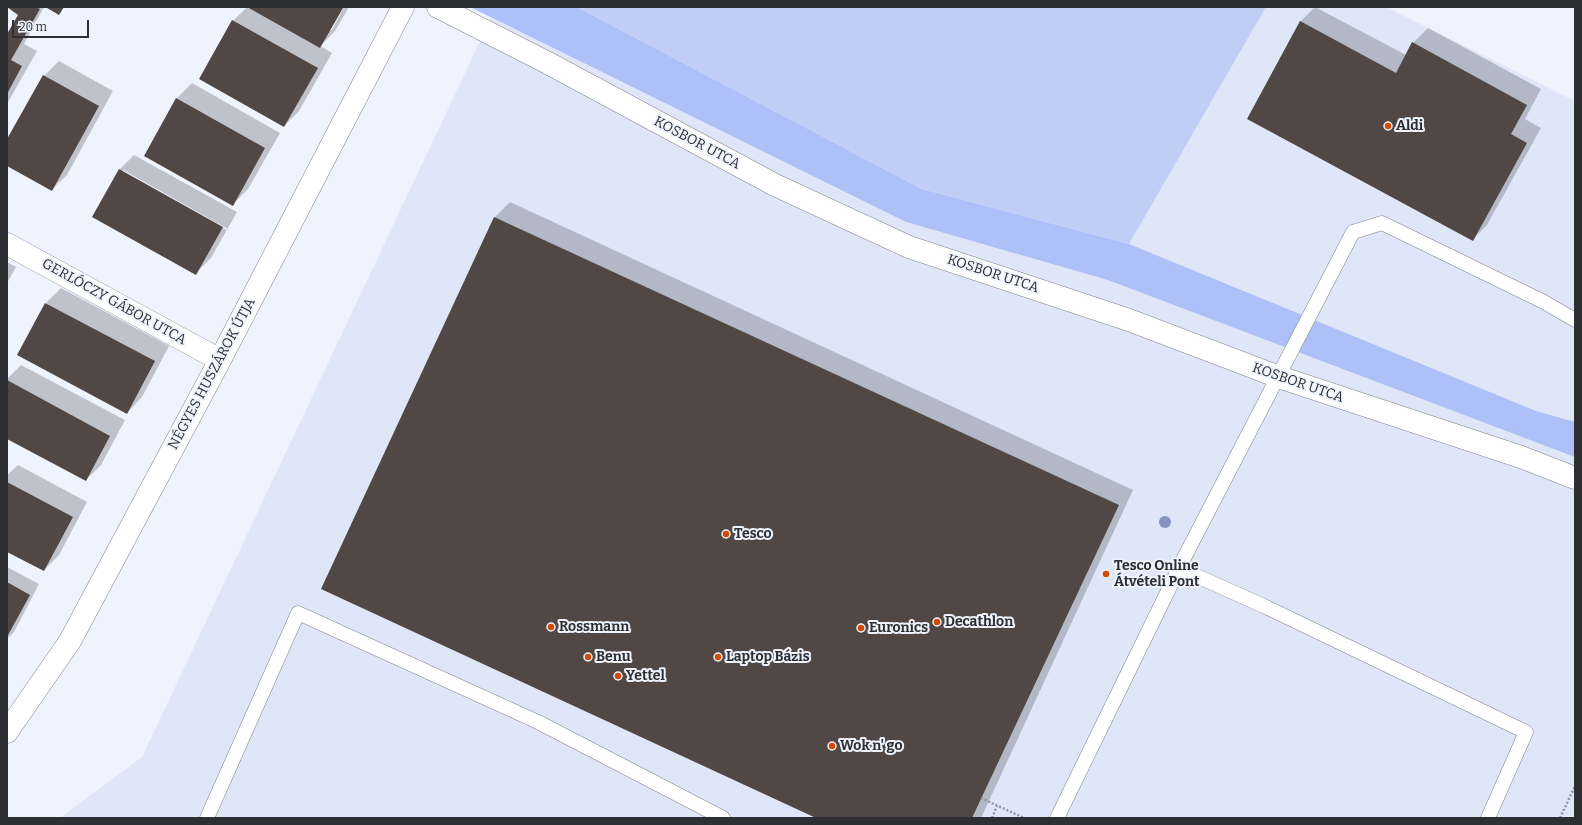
<!DOCTYPE html>
<html>
<head>
<meta charset="utf-8">
<style>
  body { margin:0 }
  #map { position:relative; width:1582px; height:825px; overflow:hidden; background:#eff3fd; font-family:Bitter,serif }
  canvas { display:block }
  .frame { position:absolute; inset:0; border:8px solid #2e2f33; pointer-events:none }
  .scale { position:absolute; left:12px; top:20px; width:77px; height:18px; box-sizing:border-box; border:2px solid #2e2f33; border-top:0; padding-left:5px; font-size:12px; line-height:14px; white-space:nowrap; color:#2e2f33; -webkit-text-stroke:3px #eff3fd; paint-order:stroke }
</style>
</head>
<body>
<div id="map">
<canvas width="1582" height="825"></canvas>
<div class="frame"></div>
<div class="scale">20 m</div>
</div>
<script>
const ctx = document.querySelector('canvas').getContext('2d');
ctx.lineJoin = 'round';
function fill(path, color) { ctx.fillStyle = color; ctx.fill(path, 'evenodd'); }
const shape = rows => new Path2D(rows.map(r => 'M' + r).join(''));
function strokePath(path, color, width, dash) { ctx.strokeStyle = color; ctx.lineWidth = width; ctx.lineCap = dash ? 'butt' : 'round'; ctx.setLineDash(dash || []); ctx.stroke(path); }
function write(font, color, halo, rows, align = 'center') {
  ctx.font = font + ' Bitter,serif'; ctx.lineWidth = 4; ctx.setLineDash([]); ctx.textBaseline = 'middle'; ctx.strokeStyle = halo; ctx.fillStyle = color; for (const [text, x, y, turn = 0] of rows) {
    ctx.save(); ctx.translate(x, y); ctx.rotate((+turn || 0) * Math.PI / 180); ctx.textAlign = isNaN(turn) ? turn : align; if (halo) ctx.strokeText(text, 0, 0); ctx.fillText(text, 0, 0); ctx.restore();
  }
}
fill(shape([
  [1266,7,1386,7,1575,101,1575,818,60,818,142,757,491,18,906,222,1108,280]
]), '#dfe6f7');
fill(shape([
  [577,7,1266,7,1129,244,922,189]
]), '#c0cef6');
fill(shape([
  [470,7,577,7,922,189,1129,244,1536,411,1575,422,1575,457,1108,280,906,222]
]), '#adc0f8');
fill(shape([
  [7,7,44,7,24,44,37,51,7,104,7,34,19,14],
  [247,7,342,7,329,30,332,30,344,7,349,7,335,31,320,46,332,53,299,111,284,126,233,21],
  [1315,7,1406,55,1413,43,1428,28,1541,89,1525,119,1541,128,1487,225,1472,240,1248,118,1301,21],
  [59,61,113,91,67,175,51,190,7,165,7,141,44,76],
  [192,83,280,133,248,189,233,204,177,98],
  [134,155,237,212,211,258,196,273,119,170],
  [123,170,228,229,227,230,123,173],
  [510,202,1133,490,981,818,821,818,495,217],
  [7,262,16,267,7,283],
  [61,288,169,346,142,397,127,413,46,303],
  [21,365,125,420,101,465,86,480,7,438,7,379],
  [18,465,87,502,59,555,44,570,7,551,7,475],
  [7,567,39,584,14,632,7,639]
]), '#0003');
fill(shape([
  [7,7,36,7,40,9,11,60,22,66,7,94,7,34,18,15],
  [48,7,64,7,59,15,47,8],
  [247,7,341,7,343,8,320,48],
  [232,20,318,68,284,127,199,79],
  [1300,21,1396,73,1412,42,1527,105,1511,134,1527,143,1473,241,1247,119],
  [43,75,99,106,52,191,7,166,7,139],
  [176,98,265,148,233,206,144,156],
  [119,169,223,227,196,275,92,217],
  [494,217,1119,505,972,818,816,818,321,589],
  [45,303,155,361,127,414,17,355],
  [7,380,110,436,86,481,7,439],
  [7,482,73,517,44,571,7,552],
  [7,582,30,595,7,637]
]), '#514744');
const lane = shape([
  [1179,568,1266,607,1526,732,1488,818],
  [207,818,298,613,538,722,723,818],
  [1057,818,1184,558,1353,232,1382,223,1544,302,1575,320]
]);
const street = shape([
  [438,7,548,63,775,185,909,247,1129,320,1279,377,1521,457,1575,478],
  [7,244,220,360],
  [7,732,70,641,220,360,403,7]
]);
strokePath(lane, '#80848d', 15);
strokePath(street, '#80848d', 23);
strokePath(shape([
  [981,798,1024,818],
  [992,818,997,806],
  [1560,818,1575,786]
]), '#92959c', 2.5, [2, 2]);
strokePath(lane, '#fff', 14);
strokePath(street, '#fff', 22);
ctx.fillStyle = '#8693c3';
for (const [x, y] of [
  [1165,522]
]) { ctx.beginPath(); ctx.arc(x, y, 6, 0, 2 * Math.PI); ctx.fill(); }
for (const [x, y, r, color] of [
  [1388,126,4,"#d04c03"],
  [726,534,4,"#d04c03"],
  [1106,574,4,"#d04c03"],
  [937,622,4,"#d04c03"],
  [551,627,4,"#d04c03"],
  [861,628,4,"#d04c03"],
  [588,657,4,"#d04c03"],
  [718,657,4,"#d04c03"],
  [618,676,4,"#d04c03"],
  [832,746,4,"#d04c03"]
]) { const dot = new Path2D(); dot.arc(x, y, r, 0, 2 * Math.PI); ctx.fillStyle = color; ctx.fill(dot); strokePath(dot, '#eff3fd', 1.5); }
write('bold 14px', '#2e2f33', '#eff3fd', [
  ["Aldi",1396,126],
  ["Tesco",734,534],
  ["Tesco Online",1114,566],
  ["Átvételi Pont",1114,582],
  ["Decathlon",945,622],
  ["Rossmann",559,627],
  ["Euronics",869,628],
  ["Benu",596,657],
  ["Laptop Bázis",726,657],
  ["Yettel",626,676],
  ["Wok n' go",840,746]
], 'left');
write('14px', '#2e2f33', '#eff3fd', [
  ["KOSBOR UTCA",697,143,28],
  ["KOSBOR UTCA",993,274,18],
  ["GERLÓCZY GÁBOR UTCA",114,302,29],
  ["NÉGYES HUSZÁROK ÚTJA",212,374,-62],
  ["KOSBOR UTCA",1298,383,19]
]);
</script>
</body>
</html>
